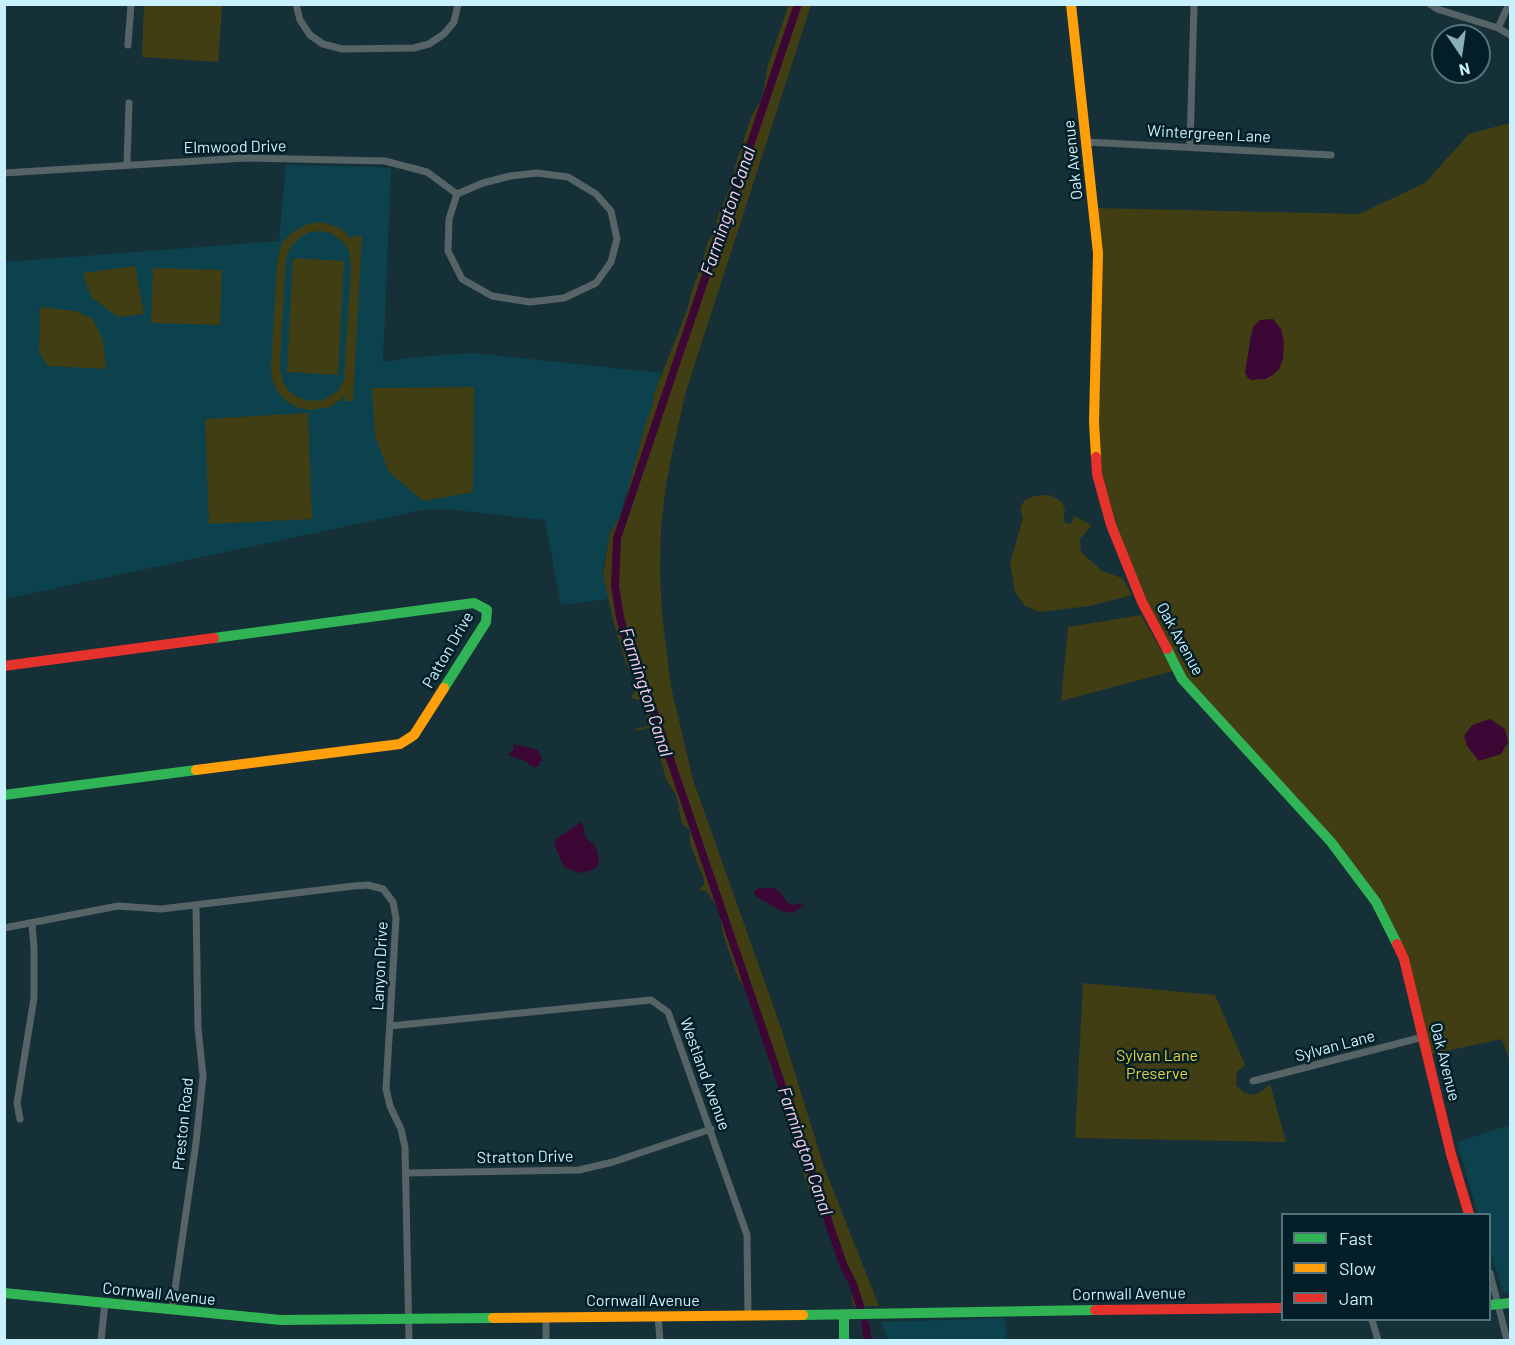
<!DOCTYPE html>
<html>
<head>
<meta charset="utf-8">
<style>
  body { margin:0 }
  #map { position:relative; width:1515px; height:1345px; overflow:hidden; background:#153137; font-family:Barlow,sans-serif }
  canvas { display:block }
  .frame { position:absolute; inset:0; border:6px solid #c9f1fd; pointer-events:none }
  .legend { position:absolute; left:1281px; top:1213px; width:210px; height:108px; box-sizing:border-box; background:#031e26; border:2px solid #52727c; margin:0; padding:8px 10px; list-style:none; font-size:18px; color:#c9f1fd }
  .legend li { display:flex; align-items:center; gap:12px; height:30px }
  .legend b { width:30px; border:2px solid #52727c }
  .north { position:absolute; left:1431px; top:24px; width:60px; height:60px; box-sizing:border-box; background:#031e26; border:2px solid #52727c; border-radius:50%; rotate:167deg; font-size:16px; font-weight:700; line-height:24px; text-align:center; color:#c9f1fd }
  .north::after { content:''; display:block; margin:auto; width:21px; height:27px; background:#8aaeb8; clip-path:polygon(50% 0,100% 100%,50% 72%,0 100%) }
</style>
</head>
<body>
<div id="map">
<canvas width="1515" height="1345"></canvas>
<div class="frame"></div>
<ul class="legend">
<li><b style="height:8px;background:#30b455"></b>Fast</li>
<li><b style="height:8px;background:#ff9f0a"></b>Slow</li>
<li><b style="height:8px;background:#e5322d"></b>Jam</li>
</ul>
<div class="north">N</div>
</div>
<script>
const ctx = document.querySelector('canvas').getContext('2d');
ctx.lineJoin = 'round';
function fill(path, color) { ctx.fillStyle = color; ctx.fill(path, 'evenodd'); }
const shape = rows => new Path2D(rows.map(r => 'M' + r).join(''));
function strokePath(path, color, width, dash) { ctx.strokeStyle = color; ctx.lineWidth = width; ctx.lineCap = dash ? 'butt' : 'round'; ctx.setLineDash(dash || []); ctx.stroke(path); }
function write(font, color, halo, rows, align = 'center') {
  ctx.font = font + ' Barlow,sans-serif'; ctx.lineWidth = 5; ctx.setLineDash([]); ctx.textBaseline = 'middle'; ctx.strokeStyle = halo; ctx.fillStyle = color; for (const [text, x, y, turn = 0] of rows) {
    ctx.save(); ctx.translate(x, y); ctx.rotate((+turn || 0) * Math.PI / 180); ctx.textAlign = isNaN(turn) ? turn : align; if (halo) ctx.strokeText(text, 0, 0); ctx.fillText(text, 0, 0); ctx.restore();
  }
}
fill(shape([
  [286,165,375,167,391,169,383,362,416,357,473,353,661,373,632,479,624,499,622,512,610,533,603,569,608,599,561,605,545,520,445,509,423,510,5,599,5,262,279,241],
  [1510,1125,1510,1294,1504,1292,1502,1289,1490,1249,1490,1214,1478,1214,1457,1142],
  [1005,1318,1007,1340,888,1340,881,1322]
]), '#0c414e');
fill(shape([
  [789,4,811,5,686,391,674,444,666,485,661,527,660,570,662,615,671,687,693,780,781,1028,824,1167,879,1306,853,1306,851,1282,839,1261,823,1213,814,1196,809,1190,803,1174,802,1154,777,1080,771,1067,750,996,738,978,722,930,720,914,716,906,709,894,706,891,700,890,701,887,704,885,704,879,690,844,690,830,682,824,676,795,666,779,652,729,651,727,638,731,635,729,648,726,648,720,642,701,632,698,632,695,636,690,636,681,626,663,614,624,603,575,610,533,622,512,644,429,653,403,654,394,688,308,691,294,704,256,707,244,715,229,718,215,734,178,735,166,752,115,762,99,768,65],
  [144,5,222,5,218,62,142,57],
  [1510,123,1510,1062,1502,1039,1428,1055,1404,959,1376,902,1331,842,1182,679,1142,602,1097,474,1093,208,1359,214,1425,183,1469,134],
  [1251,332,1279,369,1265,379,1246,372],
  [321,222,340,228,352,239,353,236,362,236,353,401,344,401,344,397,330,407,310,410,297,407,286,401,277,391,272,379,271,366,277,262,282,243,291,233,308,224],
  [320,231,330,233,343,242,349,251,351,266,344,380,339,389,331,396,322,400,311,401,297,397,288,390,283,382,280,367,286,258,290,248,300,237,310,232],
  [293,258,344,261,338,375,287,372],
  [135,266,144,314,118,317,91,297,83,273],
  [153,268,222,270,220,325,151,323],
  [40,307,76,311,93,319,103,340,106,369,47,366,39,352],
  [474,387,473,492,423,501,389,472,375,436,372,388],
  [308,413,312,519,209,524,205,419],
  [1049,495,1062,502,1065,510,1063,521,1068,524,1072,523,1074,516,1086,522,1091,526,1080,539,1081,552,1102,571,1122,578,1132,595,1090,606,1040,612,1025,606,1015,592,1010,564,1023,518,1020,509,1024,501,1034,496],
  [1141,615,1173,671,1061,701,1068,627],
  [1083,983,1215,995,1245,1065,1237,1072,1236,1085,1244,1093,1251,1095,1259,1093,1270,1084,1286,1142,1075,1138]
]), '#423e14');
fill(shape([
  [1273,319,1281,329,1284,342,1283,359,1279,369,1273,375,1265,379,1251,380,1247,377,1245,372,1253,327,1260,320],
  [1490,719,1505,729,1508,742,1501,754,1479,761,1467,746,1464,736,1472,725],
  [514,744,538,750,543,761,540,761,539,765,535,768,525,761,508,755,513,750],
  [581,822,584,827,585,837,596,847,599,858,598,866,593,870,580,873,564,867,554,844,556,839],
  [758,888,772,888,778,890,789,904,792,905,803,903,804,905,793,913,780,911,756,896,754,892]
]), '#3c0734');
strokePath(shape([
  [798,4,617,538,615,586,620,617,630,654,654,712,843,1264,853,1284,860,1306],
  [865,1324,868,1340]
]), '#3c0734', 8);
strokePath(shape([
  [296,4,300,20,310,35,323,44,342,49,414,48,429,44,444,34,454,22,458,4],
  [1430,4,1437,9,1498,28,1510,35],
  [1498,28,1509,4],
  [128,45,131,4],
  [1086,142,1331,155],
  [1190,146,1194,4],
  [127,164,129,103],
  [4,173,246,158,385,161,427,172,457,194],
  [537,173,568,177,596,194,611,211,617,239,611,262,596,283,564,298,530,302,492,296,462,279,448,251,449,219,457,194,483,183,510,176,537,173],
  [4,928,118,906,161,909,354,886,368,885,383,889,393,902,396,918,386,1089,390,1106,401,1129,405,1147,409,1340],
  [390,1026,651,1000,668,1012,747,1235,748,1316],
  [1253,1081,1423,1037],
  [20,1119,17,1103,34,998,34,949,32,923],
  [406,1173,579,1170,613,1162,711,1129],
  [1490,1273,1507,1340],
  [172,1310,196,1143,203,1076,198,1028,196,905],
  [658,1316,660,1340],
  [1372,1320,1378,1340],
  [101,1340,105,1303],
  [546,1340,546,1317]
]), '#566467', 7);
strokePath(shape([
  [214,638,474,603,487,610,486,622,444,688],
  [1167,649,1182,679,1331,842,1376,902,1397,944],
  [4,795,196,770],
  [4,1293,281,1320,493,1318],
  [1490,1305,1510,1303],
  [803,1315,1095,1310],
  [844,1315,844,1340]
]), '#30b455', 10);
strokePath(shape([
  [1071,4,1098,253,1094,422,1096,457],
  [196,770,400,744,414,735,444,688],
  [493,1318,803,1315]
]), '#ff9f0a', 10);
strokePath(shape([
  [1096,457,1097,474,1111,525,1142,602,1167,649],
  [4,666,214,638],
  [1397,944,1404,959,1451,1154,1469,1214],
  [1095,1310,1282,1308]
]), '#e5322d', 10);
write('16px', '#c9f1fd', '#031e26', [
  ["Wintergreen Lane",1209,134,3],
  ["Elmwood Drive",235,147,-1],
  ["Oak Avenue",1073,160,-96],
  ["Oak Avenue",1180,639,61],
  ["Patton Drive",448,650,-60],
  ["Lanyon Drive",380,966,-87],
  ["Sylvan Lane",1335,1046,-15],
  ["Oak Avenue",1445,1062,76],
  ["Westland Avenue",705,1074,70],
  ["Preston Road",183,1124,-84],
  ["Stratton Drive",525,1157,-1],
  ["Cornwall Avenue",159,1294,6],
  ["Cornwall Avenue",1129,1294,-1],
  ["Cornwall Avenue",643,1301]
]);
write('16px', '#ecd038', '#031e26', [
  ["Sylvan Lane",1157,1056],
  ["Preserve",1157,1074]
]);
write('italic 18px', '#fccfee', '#031e26', [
  ["Farmington Canal",728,211,-71],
  ["Farmington Canal",646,692,72],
  ["Farmington Canal",805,1151,71]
]);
</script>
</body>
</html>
